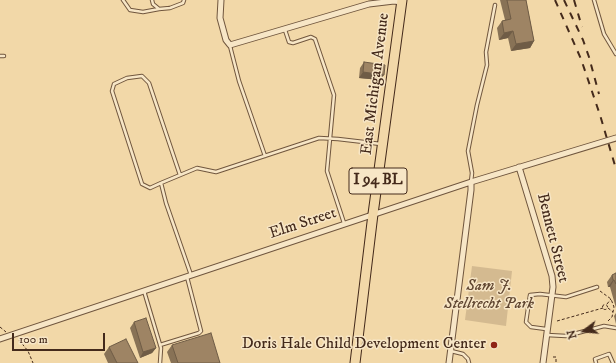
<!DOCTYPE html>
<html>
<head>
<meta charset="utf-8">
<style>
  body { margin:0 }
  #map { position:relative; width:616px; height:363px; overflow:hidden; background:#f2d8a8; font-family:"IM FELL DW Pica",serif }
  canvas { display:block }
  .north { position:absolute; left:564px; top:311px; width:40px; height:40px; -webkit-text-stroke:3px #f7e6c6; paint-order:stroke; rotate:254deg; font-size:11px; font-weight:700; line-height:16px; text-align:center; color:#442a1b }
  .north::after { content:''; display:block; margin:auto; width:14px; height:18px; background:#442a1b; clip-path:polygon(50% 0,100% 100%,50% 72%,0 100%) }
  .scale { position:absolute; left:12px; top:333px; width:93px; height:18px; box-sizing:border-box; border:2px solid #442a1b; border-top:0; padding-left:5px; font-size:12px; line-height:14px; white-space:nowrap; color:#442a1b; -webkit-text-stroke:3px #f7e6c6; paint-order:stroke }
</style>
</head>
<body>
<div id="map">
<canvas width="616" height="363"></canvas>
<div class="north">N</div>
<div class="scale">100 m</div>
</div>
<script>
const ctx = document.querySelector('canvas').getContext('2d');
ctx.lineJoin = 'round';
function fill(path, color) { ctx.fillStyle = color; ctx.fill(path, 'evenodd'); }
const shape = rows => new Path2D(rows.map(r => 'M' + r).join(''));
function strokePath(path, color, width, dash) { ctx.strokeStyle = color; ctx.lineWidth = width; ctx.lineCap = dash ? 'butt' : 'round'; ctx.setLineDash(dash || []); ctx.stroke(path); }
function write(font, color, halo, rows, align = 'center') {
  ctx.font = font + ' "IM FELL DW Pica",serif'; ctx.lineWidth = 3; ctx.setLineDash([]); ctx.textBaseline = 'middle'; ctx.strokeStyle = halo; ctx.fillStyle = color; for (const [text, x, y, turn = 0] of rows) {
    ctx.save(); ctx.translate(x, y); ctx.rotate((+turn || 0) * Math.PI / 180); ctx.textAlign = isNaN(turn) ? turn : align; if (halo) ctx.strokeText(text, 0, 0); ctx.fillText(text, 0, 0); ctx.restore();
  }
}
fill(shape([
  [472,266,512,271,506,326,465,320]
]), '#d4ba90');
const lane = shape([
  [123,0,130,10,143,12,159,9],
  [152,0,153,4,159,9,170,8,183,3,184,0],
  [594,0,604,34,616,54],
  [285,30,289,42,293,43,311,37,315,39,334,95,327,171,344,223],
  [230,46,239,81,265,156],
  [0,56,4,56],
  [471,182,472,173,468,151,477,105,487,65,486,52,495,5],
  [161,183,150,188,142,184,112,91,114,84,127,78,142,76,149,83,180,175],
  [191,275,166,203,161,183,197,168,216,172,319,138,338,139,381,144],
  [144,291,161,348,160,363],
  [546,329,531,327,526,322,530,295,540,294,566,297,597,287],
  [547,335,566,336,604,326,616,328],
  [160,345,199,333,201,331,187,277],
  [451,351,463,354,468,359,469,363],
  [596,363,595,359,609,354,613,363]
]);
const street = shape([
  [221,0,220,18,226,40,230,45,369,4,394,1,401,2],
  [519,167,552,276,553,287,543,363],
  [0,339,471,182,616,138],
  [449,363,471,190,471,182]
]);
const highway = shape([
  [355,363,373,214,402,0]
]);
strokePath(lane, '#70563e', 4.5);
strokePath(street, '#70563e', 7);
strokePath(highway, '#442a1b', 11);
strokePath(shape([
  [600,291,611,299,614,307,612,317,607,322],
  [607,304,611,299],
  '602.5 307a2.5 2.5 0 1 1 5 0a2.5 2.5 0 1 1-5 0Z',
  [608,308,613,312],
  [557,321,603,308],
  [0,327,6,332],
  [19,340,28,351,33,363],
  [553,357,556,357,556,363]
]), '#442a1b', 1, [3, 2]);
strokePath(lane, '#f7e6c6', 2.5);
strokePath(street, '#f7e6c6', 5);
strokePath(highway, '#f2d8a8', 9);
strokePath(shape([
  [555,0,581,59,600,115,616,169],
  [564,0,583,40,589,57,599,94],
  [574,0,582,27]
]), '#442a1b', 2, [7, 7]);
fill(shape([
  [500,0,526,0,534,41,530,48,511,51,508,38,499,40,497,28,502,21,505,20],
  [364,62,380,80,359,78,360,68],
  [616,273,616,308,610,287,608,287,607,282,612,275],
  [616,313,616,324,614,316],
  [134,322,156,348,152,353,140,358,130,328],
  [172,345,220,363,171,363,167,352],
  [109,347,138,363,108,363,104,354]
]), '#887256');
fill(shape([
  [513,31,508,38,499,40,504,33],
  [534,41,530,48,511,51,516,44],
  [363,72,384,75,380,80,359,78],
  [613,280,614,280,610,287,608,287],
  [156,348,152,353,140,358,143,352]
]), '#6f5c46');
const building = shape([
  [507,0,526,0,534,41,516,44,513,31,504,33,502,21,511,19,507,0],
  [364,62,385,65,384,75,363,72,364,62],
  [616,273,616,284,614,280,613,280,612,275,616,273],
  [146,318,156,348,143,352,134,322,146,318],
  [211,333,220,363,178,363,172,345,211,333],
  [126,339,138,363,117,363,109,347,126,339]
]);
fill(building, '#9e8464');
strokePath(building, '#6f5c46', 1);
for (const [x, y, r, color] of [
  [494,345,4,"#8f2418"]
]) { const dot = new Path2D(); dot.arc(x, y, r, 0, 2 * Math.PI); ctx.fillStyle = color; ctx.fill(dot); strokePath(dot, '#f7e6c6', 1.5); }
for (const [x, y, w] of [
  [378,181,58]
]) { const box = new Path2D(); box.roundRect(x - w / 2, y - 13, w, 26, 3); ctx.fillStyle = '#f7e6c6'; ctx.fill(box); strokePath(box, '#442a1b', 1); }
write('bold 15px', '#442a1b', null, [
  ["I 94 BL",378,181]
]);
write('16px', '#442a1b', '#f7e6c6', [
  ["East Michigan Avenue",376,84,-83],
  ["Elm Street",303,224,-18],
  ["Bennett Street",552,238,76]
]);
write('italic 16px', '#614732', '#f7e6c6', [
  ["Sam J.",489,287],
  ["Stellrecht Park",489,305]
]);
write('16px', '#442a1b', '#f7e6c6', [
  ["Doris Hale Child Development Center",486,345]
], 'right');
</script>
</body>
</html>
